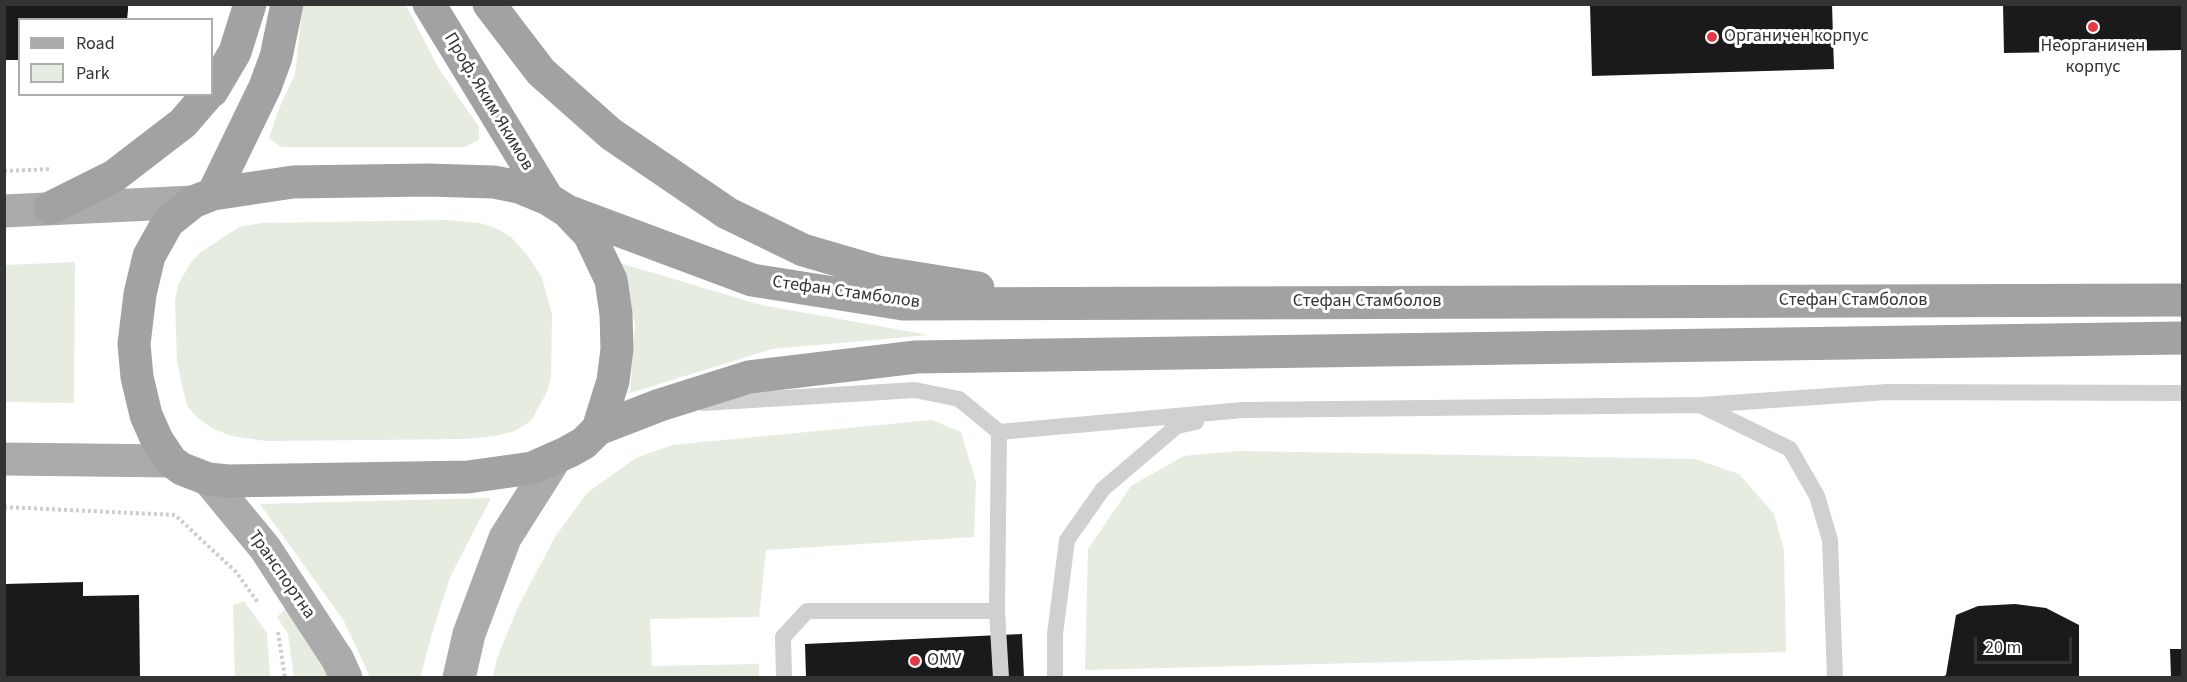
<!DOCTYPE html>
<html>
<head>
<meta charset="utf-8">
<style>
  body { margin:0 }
  #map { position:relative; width:2187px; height:682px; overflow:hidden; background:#fff; font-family:"Source Sans 3",sans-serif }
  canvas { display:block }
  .frame { position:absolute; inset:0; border:6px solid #333; pointer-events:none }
  .legend { position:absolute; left:18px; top:18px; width:195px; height:78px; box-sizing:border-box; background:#fff; border:2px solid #adadad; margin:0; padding:8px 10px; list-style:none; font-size:18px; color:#333 }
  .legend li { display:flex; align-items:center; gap:12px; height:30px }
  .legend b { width:30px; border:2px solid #adadad }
  .scale { position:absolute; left:1974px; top:637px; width:98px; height:27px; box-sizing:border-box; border:3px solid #333; border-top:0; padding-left:8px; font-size:18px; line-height:21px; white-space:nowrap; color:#333; -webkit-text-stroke:4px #fff; paint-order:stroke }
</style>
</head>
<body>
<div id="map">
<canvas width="2187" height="682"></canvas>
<div class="frame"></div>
<ul class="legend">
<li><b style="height:8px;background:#ababab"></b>Road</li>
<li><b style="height:16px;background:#e6ecdf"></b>Park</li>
</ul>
<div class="scale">20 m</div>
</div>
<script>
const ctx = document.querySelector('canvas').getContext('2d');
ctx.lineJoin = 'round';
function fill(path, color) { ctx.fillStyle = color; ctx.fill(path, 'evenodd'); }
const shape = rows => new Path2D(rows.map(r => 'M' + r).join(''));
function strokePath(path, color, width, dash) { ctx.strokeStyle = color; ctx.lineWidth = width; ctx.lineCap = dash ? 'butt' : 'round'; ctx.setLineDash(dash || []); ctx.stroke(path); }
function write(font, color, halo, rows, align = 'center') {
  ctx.font = font + ' "Source Sans 3",sans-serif'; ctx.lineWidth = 6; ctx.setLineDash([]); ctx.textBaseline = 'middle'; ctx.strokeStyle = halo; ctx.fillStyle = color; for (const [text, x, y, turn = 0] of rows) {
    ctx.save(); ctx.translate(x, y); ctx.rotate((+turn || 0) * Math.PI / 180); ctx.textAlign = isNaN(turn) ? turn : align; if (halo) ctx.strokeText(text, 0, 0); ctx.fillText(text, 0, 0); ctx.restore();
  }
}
fill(shape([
  [303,5,406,5,439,69,479,127,479,140,465,147,281,147,269,138,278,111,295,74],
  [447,220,480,223,500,230,512,238,528,256,542,278,552,314,551,377,547,392,531,421,515,431,495,436,463,439,266,441,232,436,214,429,199,419,188,407,182,386,177,360,175,301,178,285,191,262,201,252,239,227,262,223],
  [75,262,74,403,5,402,5,265],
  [616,262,761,305,929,335,772,349,630,393,635,323],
  [932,420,961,432,976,482,974,537,766,550,759,617,650,619,652,666,759,664,759,677,493,677,497,658,519,605,555,537,587,493,636,458,672,445],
  [1239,451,1695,459,1739,474,1774,514,1784,550,1786,652,1085,670,1088,549,1131,486,1184,456],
  [491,498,451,575,432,633,420,678,370,677,344,621,260,504],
  [244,601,267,633,270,677,235,677,233,605],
  [289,605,316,650,328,677,294,677,288,634,277,617]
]), '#e6ecdf');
fill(shape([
  [4,4,128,4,128,10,127,20,20,20,20,60,4,60],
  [1590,4,1832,4,1834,69,1592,76],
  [2003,4,2182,4,2182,50,2004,53],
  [83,582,83,596,139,595,140,678,4,678,4,584],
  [2015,604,2046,608,2079,625,2079,678,1940,678,1946,675,1956,615,1978,606],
  [1022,634,1024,678,806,678,805,644],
  [2170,649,2182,649,2182,678,2171,678]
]), '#1a1a1a');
strokePath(shape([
  [4,171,52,169],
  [4,507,175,515,236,572,259,604],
  [278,632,285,678]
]), '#cdcdcd', 4, [3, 3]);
strokePath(shape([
  [703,403,915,390,959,399,999,432,1243,410,1701,405,1887,392,2182,393],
  [1702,406,1790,449,1817,496,1830,540,1835,678],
  [997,611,1001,678],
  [784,678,783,637,807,611,997,611,999,432],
  [1055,678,1055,634,1067,540,1103,489,1177,426,1196,422]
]), '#d0d0d0', 16);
strokePath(shape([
  [4,211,193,202],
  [4,459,171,461],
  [208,479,265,548,338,660,346,678],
  [459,678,469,634,505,538,555,459]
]), '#ababab', 33);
strokePath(shape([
  [429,4,548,199],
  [489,4,541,72,611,134,727,213,803,250,878,272,978,288],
  [212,91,235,52,250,4],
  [427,180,494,182,519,187,548,199,567,211,589,234,611,280,616,314,617,349,613,381,598,429,584,443,568,452,532,468,468,477,228,481,208,479,182,469,171,461,157,440,146,415,137,377,134,344,140,294,149,256,168,222,193,202,213,194,293,182,427,180],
  [213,194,265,87,276,57,287,4],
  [50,208,114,176,183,123,208,94],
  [567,211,752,280,903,304,2182,300],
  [598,429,660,405,749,377,916,357,2182,338]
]), '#a2a2a2', 33);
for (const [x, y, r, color] of [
  [2093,27,6,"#e63946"],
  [1712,37,6,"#e63946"],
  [915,661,6,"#e63946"]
]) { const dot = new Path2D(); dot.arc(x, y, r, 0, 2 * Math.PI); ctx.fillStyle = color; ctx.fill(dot); strokePath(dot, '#fff', 2); }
write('18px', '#333', '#fff', [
  ["Органичен корпус",1724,37],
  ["Неорганичен",2093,47,"center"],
  ["корпус",2093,68,"center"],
  ["OMV",927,661]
], 'left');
write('18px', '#333', '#fff', [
  ["Проф. Яким Якимов",488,102,59],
  ["Стефан Стамболов",846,293,8],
  ["Стефан Стамболов",1853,301],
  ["Стефан Стамболов",1367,302],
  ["Транспортна",281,575,55]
]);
</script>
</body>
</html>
